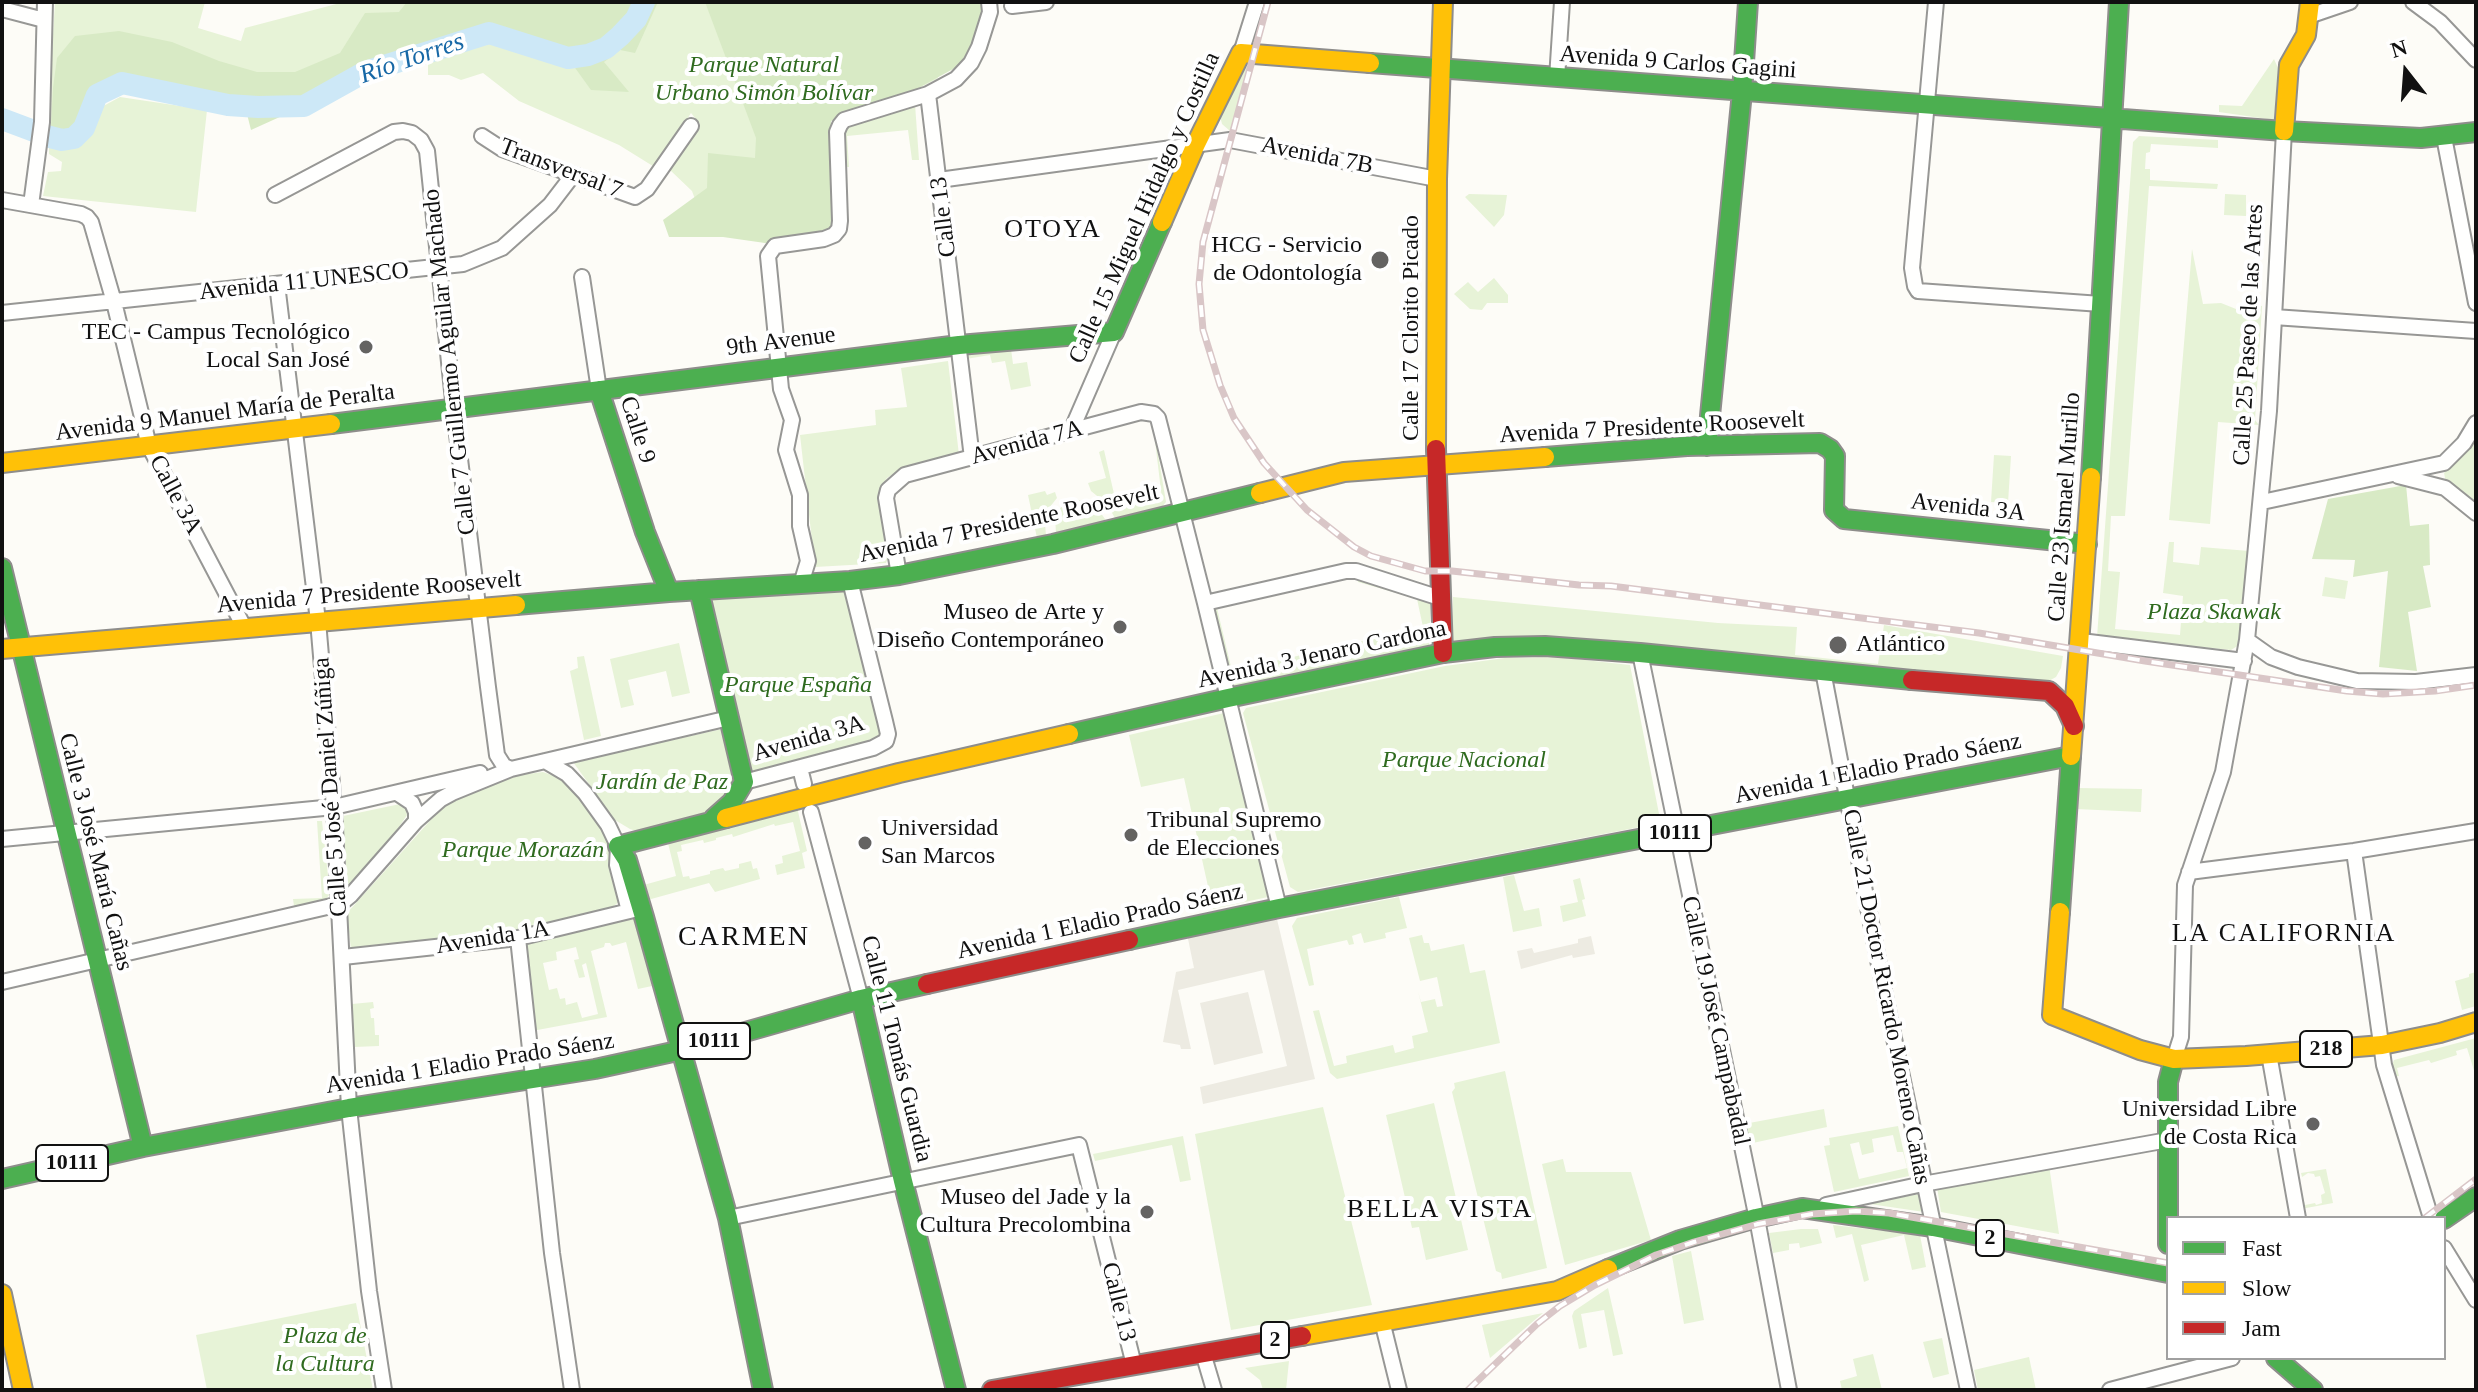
<!DOCTYPE html>
<html>
<head>
<meta charset="utf-8">
<style>
  body { margin:0 }
  #map { position:relative; width:2478px; height:1392px; overflow:hidden; background:#fdfcf7; font-family:"Times New Roman",serif }
  canvas { display:block }
  .frame { position:absolute; inset:0; border:4px solid #111; pointer-events:none }
  .legend { position:absolute; left:2166px; top:1216px; width:280px; height:144px; box-sizing:border-box; background:#fff; border:2px solid #a0a0a0; margin:0; padding:10px 14px; list-style:none; font-size:24px; color:#111 }
  .legend li { display:flex; align-items:center; gap:16px; height:40px }
  .legend b { width:40px; border:2px solid #a0a0a0 }
  .north { position:absolute; left:2366px; top:32px; width:80px; height:80px; -webkit-text-stroke:6px #fff; paint-order:stroke; rotate:343deg; font-size:22px; font-weight:700; line-height:32px; text-align:center; color:#111 }
  .north::after { content:''; display:block; margin:auto; width:28px; height:36px; background:#111; clip-path:polygon(50% 0,100% 100%,50% 72%,0 100%) }
</style>
</head>
<body>
<div id="map">
<canvas width="2478" height="1392"></canvas>
<div class="frame"></div>
<ul class="legend">
<li><b style="height:10px;background:#4caf50"></b>Fast</li>
<li><b style="height:10px;background:#ffc107"></b>Slow</li>
<li><b style="height:10px;background:#c62828"></b>Jam</li>
</ul>
<div class="north">N</div>
</div>
<script>
const ctx = document.querySelector('canvas').getContext('2d');
ctx.lineJoin = 'round';
function fill(path, color) { ctx.fillStyle = color; ctx.fill(path, 'evenodd'); }
const shape = rows => new Path2D(rows.map(r => 'M' + r).join(''));
function strokePath(path, color, width, dash) { ctx.strokeStyle = color; ctx.lineWidth = width; ctx.lineCap = dash ? 'butt' : 'round'; ctx.setLineDash(dash || []); ctx.stroke(path); }
function write(font, color, halo, rows, align = 'center') {
  ctx.font = font + ' "Times New Roman",serif'; ctx.lineWidth = 8; ctx.setLineDash([]); ctx.textBaseline = 'middle'; ctx.strokeStyle = halo; ctx.fillStyle = color; for (const [text, x, y, turn = 0] of rows) {
    ctx.save(); ctx.translate(x, y); ctx.rotate((+turn || 0) * Math.PI / 180); ctx.textAlign = isNaN(turn) ? turn : align; if (halo) ctx.strokeText(text, 0, 0); ctx.fillText(text, 0, 0); ctx.restore();
  }
}
fill(shape([
  [55,2,205,2,198,28,241,41,245,28,344,2,419,2,302,99,133,72,92,94,75,127,63,135,47,130],
  [652,2,988,2,937,79,911,92,831,121,834,186,831,227,765,243,752,238,708,234,692,191,670,170,700,124,691,113,656,168,619,145,519,101,483,73,461,80,449,75,428,75,428,62,486,41,571,64,604,56],
  [2274,59,2278,68,2274,120,2219,112,2219,105,2242,106],
  [1250,65,1230,131,1222,124,1219,112,1236,72],
  [120,97,207,110,196,212,43,196,48,172,61,171,62,162,49,154,49,144,71,147,90,131,96,110],
  [915,104,919,160,912,160,908,130,847,136,849,167,842,167,843,127],
  [2139,136,2218,140,2218,148,2151,144,2150,152,2146,153,2145,169,2150,169,2150,180,2218,184,2217,189,2149,186,2125,516,2111,516,2108,571,2120,572,2115,629,2180,635,2183,596,2163,593,2169,542,2174,542,2173,562,2199,565,2201,547,2249,551,2244,630,2239,645,2231,650,2097,637,2133,142],
  [1469,194,1507,195,1504,215,1494,227,1465,197],
  [2225,194,2246,195,2246,216,2224,215],
  [2192,249,2203,304,2221,303,2246,313,2256,305,2262,306,2255,420,2259,425,2218,422,2210,524,2169,520],
  [1494,278,1508,295,1508,303,1487,303,1482,310,1470,309,1454,294,1468,282,1478,292],
  [1011,349,1013,364,1027,362,1031,386,1011,390,1005,361,992,363,990,355,966,359,966,354],
  [948,361,959,455,898,471,887,478,883,484,879,504,888,558,886,563,815,567,800,435,876,425,875,410,907,407,901,368],
  [1153,424,1166,502,1161,508,1116,520,1107,504,1091,491,1088,483,1106,478,1099,452,1104,450,1117,507,1162,499],
  [2476,440,2476,503,2446,483,2444,473],
  [1994,455,2011,456,2008,503,1991,502],
  [1045,491,1047,495,1055,492,1057,498,1049,508,1045,523,1046,536,1037,538,1028,495],
  [1074,499,1094,503,1107,522,1056,534,1055,515,1066,501],
  [1356,574,1431,599,1429,646,1230,689,1211,607,1217,608,1232,671,1423,627,1417,599,1358,582],
  [2325,577,2348,581,2345,599,2322,596],
  [846,590,882,741,747,777,707,598],
  [1453,597,1718,623,1797,627,1795,655,1878,664,1884,625,2063,656,2061,668,2056,677,2047,682,1452,644],
  [679,643,690,693,672,697,666,671,628,680,634,705,621,708,610,659],
  [584,656,601,736,584,740,570,671,578,668,577,657],
  [1557,657,1630,665,1660,819,1656,824,1298,892,1290,887,1243,713,1246,708,1445,666,1505,658],
  [1224,713,1268,897,1213,909,1184,778,1141,787,1129,735],
  [722,729,734,775,730,790,705,815,636,831,630,829,615,820,573,762],
  [543,772,563,779,585,804,603,832,611,851,620,901,610,909,520,931,351,950,347,913,445,804,471,790,512,776],
  [2078,788,2142,789,2141,812,2076,809],
  [405,803,407,815,387,845,347,888,343,816],
  [797,807,807,851,802,853,805,868,777,875,775,865,783,863,782,856,800,851,793,822,775,826,774,824,733,837,732,834,716,838,716,840,704,843,703,840,681,845,682,851,677,852,683,877,689,876,690,879,710,874,710,871,723,868,725,871,739,868,739,864,751,861,753,869,757,868,760,879,715,892,709,883,644,901,640,886,676,876,667,839],
  [317,821,322,821,330,894,324,901,294,906,293,899,322,898],
  [1514,875,1524,911,1539,908,1542,926,1513,932,1503,877],
  [1580,878,1585,899,1582,900,1586,916,1563,922,1560,906,1578,902,1573,880],
  [1399,897,1407,928,1385,933,1386,938,1364,943,1361,933,1352,936,1354,944,1349,945,1347,940,1307,949,1314,985,1309,986,1292,926,1297,918],
  [634,915,652,986,638,989,626,942,612,946,610,943,605,943,604,947,591,951,607,1017,532,1031,521,943],
  [576,947,579,959,574,960,579,978,585,977,582,965,586,963,598,1014,582,1018,577,1002,566,1005,565,998,560,999,557,988,549,990,543,963,557,960,556,952],
  [1422,935,1424,943,1429,943,1431,951,1464,944,1470,973,1485,970,1500,1043,1337,1079,1330,1073,1313,1011,1319,1010,1334,1066,1347,1063,1346,1056,1393,1045,1395,1053,1414,1048,1412,1036,1428,1032,1418,991,1421,1002,1435,999,1437,1007,1443,1006,1437,977,1420,981,1409,938],
  [2476,972,2476,1006,2462,1010,2455,981,2469,977,2469,974],
  [373,1002,374,1008,370,1009,371,1018,374,1018,375,1035,379,1035,379,1046,354,1047,352,1004],
  [2476,1038,2476,1077,2467,1048,2456,1051,2457,1055,2431,1063,2429,1060,2397,1068,2399,1076,2395,1077,2392,1065,2394,1060],
  [1505,1071,1547,1268,1502,1279,1501,1273,1496,1271,1452,1092,1455,1088,1454,1083],
  [1434,1103,1468,1250,1426,1260,1419,1227,1412,1228,1386,1115],
  [1323,1107,1372,1305,1231,1330,1195,1134],
  [1824,1109,1827,1127,1748,1144,1744,1124],
  [1898,1126,1909,1176,1834,1192,1824,1146,1830,1145,1829,1138],
  [1893,1135,1897,1152,1903,1152,1907,1168,1859,1179,1850,1144,1859,1142,1862,1155,1874,1152,1872,1139],
  [1183,1136,1191,1180,1180,1182,1172,1145,1095,1161,1093,1154],
  [1563,1159,1566,1172,1631,1172,1651,1240,1565,1265,1542,1164],
  [2049,1165,2059,1234,1941,1212,1937,1187],
  [2326,1169,2333,1203,2301,1209,2298,1194,2302,1193,2305,1205,2315,1203,2316,1205,2322,1203,2321,1195,2325,1193,2320,1176,2315,1177,2314,1174,2308,1173,2302,1177,2301,1173],
  [1920,1194,1924,1212,1863,1203],
  [1833,1225,1920,1235,1926,1267,1912,1270,1904,1235,1861,1245,1869,1280,1864,1282,1852,1234,1836,1238],
  [1801,1229,1818,1229,1822,1243,1800,1248,1799,1243,1789,1244,1789,1250,1773,1253,1769,1233],
  [1691,1251,1704,1320,1684,1324,1672,1256],
  [1608,1288,1623,1354,1613,1356,1604,1310,1581,1314,1587,1347,1579,1349,1572,1316,1574,1311],
  [356,1303,373,1390,207,1390,196,1335],
  [1543,1313,1537,1318,1490,1358,1482,1325],
  [1942,1338,1949,1374,1933,1378,1923,1342],
  [1873,1354,1882,1390,1842,1390,1840,1381,1857,1376,1853,1359],
  [2029,1357,2036,1390,1978,1390,1974,1370],
  [1289,1361,1286,1390,1263,1390,1260,1380,1245,1368]
]), '#e7f3d7');
fill(shape([
  [407,2,658,2,635,53,620,50,604,62,629,92,591,90,568,58,489,33,365,72,304,106,251,130,245,106,228,105,122,83,97,95,75,133,51,127,53,88,57,58,75,36,119,31,172,42,219,61,257,72,295,72,340,53,365,13,399,12],
  [705,2,988,2,979,40,964,63,911,92,831,121,835,215,831,227,823,234,765,243,723,237,669,237,663,220,707,188,708,153,755,158,756,138],
  [2406,485,2410,526,2429,524,2430,565,2423,566,2431,607,2408,612,2417,671,2379,667,2388,571,2353,577,2355,560,2312,559,2328,499]
]), '#d8eac5');
fill(shape([
  [1276,915,1315,1079,1203,1104,1200,1087,1287,1066,1264,970,1178,990,1191,1049,1181,1049,1180,1045,1163,1042,1176,972,1194,968,1187,934],
  [1591,936,1595,954,1573,958,1572,955,1521,969,1517,951,1532,948,1534,953,1578,943,1578,939],
  [1248,992,1263,1053,1214,1065,1200,1003]
]), '#edebe2');
strokePath(shape([
  [2,119,50,137,62,140,74,138,84,128,97,95,122,83,228,105,258,107,304,106,365,72,489,33,568,58,588,55,606,48,620,36,636,19,644,2]
]), '#cde8f7', 22);
const street = shape([
  [1936,2,1912,268,1915,286,1918,291,2101,304],
  [2413,2,2440,22,2476,60],
  [1012,6,1046,2],
  [2,9,44,20],
  [2309,16,2350,2],
  [1241,53,1257,2],
  [1557,78,1562,2],
  [928,94,972,458],
  [482,136,502,149,635,197,647,189,691,126],
  [2444,137,2476,303],
  [939,180,1230,140,1437,179],
  [275,195,394,132,403,131,412,133,421,140,427,151,454,410,488,687,497,755,504,766,511,769],
  [2,200,81,214,87,217,91,222,114,302,149,446,244,627],
  [31,205,42,122,45,2],
  [582,277,599,390],
  [277,284,318,621,334,807,349,1108,369,1291,384,1390],
  [2,313,463,264,502,248,550,205,573,175],
  [2274,317,2476,331],
  [1071,431,1114,332],
  [2398,476,2445,488,2476,513],
  [2262,502,2444,463,2464,443,2476,423],
  [899,575,886,498,888,490,905,475,1141,412,1154,414,1158,418,1205,603,1279,908],
  [801,584,808,561,800,526,800,495,786,450,792,420,781,389,768,256,775,246,824,239,834,235,839,229,840,221,837,132,840,125,844,120,928,94,956,79,971,63,979,47,990,12,989,2],
  [1205,603,1346,571,1356,571,1440,598],
  [2247,640,2271,657,2298,667,2357,681,2416,682,2476,675],
  [2081,641,2244,661],
  [1640,653,1758,1224,1789,1390],
  [1823,671,1883,986,1968,1390],
  [545,761,567,774,585,793,608,825,618,846,617,865,629,911],
  [800,768,804,784],
  [744,782,873,748,886,741,888,734,885,721,850,581],
  [397,793,412,803,416,812,416,821],
  [811,812,861,999],
  [2,839,334,807,480,773],
  [2354,851,2384,1065,2431,1218],
  [2189,872,2354,851,2476,831],
  [518,938,552,1253,572,1390],
  [343,957,518,938,642,908],
  [2,982,340,904,351,895,416,821,441,799,452,793,511,769,729,718],
  [2269,1054,2298,1218],
  [2174,1059,2181,1037,2185,885,2223,772,2247,640,2269,411,2284,131],
  [1826,1205,1923,1184,2168,1140],
  [728,1218,1079,1145,1134,1365],
  [2444,1248,2476,1300],
  [1382,1321,1399,1390],
  [1203,1353,1214,1390],
  [2110,1390,2232,1358]
]);
const fast = shape([
  [1370,63,2284,131,2421,138,2476,132],
  [599,390,645,532,669,592],
  [331,424,959,345,1114,332,1162,222],
  [1707,446,1742,92,1748,2],
  [1545,457,1687,446,1820,443,1830,449,1835,456,1834,510,1844,519,2087,544],
  [2091,477,2119,2],
  [2,568,143,1147],
  [699,590,744,782,732,802,714,818],
  [516,605,669,592,850,581,899,575,1053,544,1260,493],
  [1069,734,1228,698,1443,653,1495,647,1545,646,1640,653,1912,680],
  [726,818,618,846,627,860,644,917,728,1218,763,1390],
  [1129,940,1279,908,2071,756,2060,912],
  [861,999,903,1181,956,1390],
  [2,1179,143,1147,349,1108,595,1069,682,1050,861,999,927,984],
  [2444,1219,2476,1197],
  [2168,1244,2168,1082,2174,1059],
  [1608,1269,1680,1240,1756,1218,1802,1208,1933,1227,2168,1273],
  [2276,1358,2313,1390]
]);
const slow = shape([
  [2284,131,2289,65,2306,35,2310,2],
  [1162,222,1196,144,1241,53,1370,63],
  [1436,449,1437,179,1443,2],
  [2,463,331,424],
  [1260,493,1344,472,1545,457],
  [2,649,516,605],
  [2071,756,2091,477],
  [726,818,899,773,1069,734],
  [2060,912,2052,1015,2140,1050,2174,1059,2246,1056,2382,1045,2440,1033,2476,1022],
  [2,1294,23,1390],
  [1302,1336,1557,1291,1608,1269]
]);
const jam = shape([
  [1436,449,1443,653],
  [1912,680,2049,691,2065,706,2074,726],
  [927,984,1129,940],
  [992,1390,1302,1336]
]);
strokePath(street, '#979795', 18);
strokePath(fast, '#8e8d8b', 22);
strokePath(slow, '#8e8d8b', 22);
strokePath(jam, '#8e8d8b', 22);
strokePath(street, '#fffffe', 14);
strokePath(fast, '#4caf50', 18);
strokePath(slow, '#ffc107', 18);
strokePath(jam, '#c62828', 18);
const rail = shape([
  [1268,2,1203,242,1199,284,1203,330,1220,385,1234,418,1264,463,1307,510,1354,547,1371,556,1425,571,1452,571,1579,585,1611,586,1979,633,2145,661,2347,691,2383,694,2435,691,2476,685],
  [2425,1218,2476,1179],
  [1468,1390,1537,1324,1560,1306,1595,1285,1656,1255,1694,1242,1758,1224,1812,1214,1856,1211,1889,1213,2168,1263]
]);
strokePath(rail, '#d9c6c7', 7);
strokePath(rail, '#fff', 4, [12]);
for (const [x, y, r, color] of [
  [1380,260,10,"#646362"],
  [366,347,8,"#646362"],
  [1120,627,8,"#646362"],
  [1838,645,10,"#646362"],
  [1131,835,8,"#646362"],
  [865,843,8,"#646362"],
  [2313,1124,8,"#646362"],
  [1147,1212,8,"#646362"]
]) { const dot = new Path2D(); dot.arc(x, y, r, 0, 2 * Math.PI); ctx.fillStyle = color; ctx.fill(dot); strokePath(dot, '#fff', 3); }
for (const [x, y, w] of [
  [1675,833,72],
  [714,1041,72],
  [2326,1049,52],
  [72,1163,72],
  [1990,1238,28],
  [1275,1340,28]
]) { const box = new Path2D(); box.roundRect(x - w / 2, y - 18, w, 36, 6); ctx.fillStyle = '#fff'; ctx.fill(box); strokePath(box, '#111', 2); }
write('bold 22px', '#111', null, [
  ["10111",1675,833],
  ["10111",714,1041],
  ["218",2326,1049],
  ["10111",72,1163],
  ["2",1990,1238],
  ["2",1275,1340]
]);
write('24px', '#111', '#fff', [
  ["Avenida 9 Carlos Gagini",1678,63,4],
  ["Avenida 7B",1317,156,11],
  ["Transversal 7",561,169,21],
  ["Calle 15 Miguel Hidalgo y Costilla",1145,208,-66],
  ["Calle 13",944,217,-97],
  ["Avenida 11 UNESCO",304,282,-6],
  ["Calle 17 Clorito Picado",1412,328,-90],
  ["Calle 25 Paseo de las Artes",2249,335,-87],
  ["9th Avenue",781,342,-7],
  ["Calle 7 Guillermo Aguilar Machado",450,362,-96],
  ["Avenida 9 Manuel María de Peralta",225,413,-7],
  ["Avenida 7 Presidente Roosevelt",1652,428,-3],
  ["Calle 9",637,430,72],
  ["Avenida 7A",1027,443,-15],
  ["Calle 3A",175,495,62],
  ["Calle 23 Ismael Murillo",2065,507,-86],
  ["Avenida 3A",1968,508,6],
  ["Avenida 7 Presidente Roosevelt",1009,524,-12],
  ["Avenida 7 Presidente Roosevelt",369,593,-5],
  ["Avenida 3 Jenaro Cardona",1322,655,-12],
  ["Avenida 3A",809,739,-16],
  ["Avenida 1 Eladio Prado Sáenz",1878,769,-11],
  ["Calle 5 José Daniel Zúñiga",331,787,-94],
  ["Calle 3 José María Cañas",95,852,76],
  ["Avenida 1 Eladio Prado Sáenz",1100,922,-12],
  ["Avenida 1A",493,938,-9],
  ["Calle 21 Doctor Ricardo Moreno Cañas",1886,997,79],
  ["Calle 19 José Campabadal",1715,1021,78],
  ["Calle 11 Tomás Guardia",896,1049,76],
  ["Avenida 1 Eladio Prado Sáenz",470,1064,-9],
  ["Calle 13",1118,1302,76]
]);
write('italic 24px', '#2f6b1f', '#fff', [
  ["Parque Natural",764,66],
  ["Urbano Simón Bolívar",764,94],
  ["Plaza Skawak",2214,613],
  ["Parque España",798,686],
  ["Parque Nacional",1464,761],
  ["Jardín de Paz",662,783],
  ["Parque Morazán",523,851],
  ["Plaza de",325,1337],
  ["la Cultura",325,1365]
]);
write('24px', '#111', '#fff', [
  ["HCG - Servicio",1362,246],
  ["de Odontología",1362,274],
  ["TEC - Campus Tecnológico",350,333],
  ["Local San José",350,361],
  ["Museo de Arte y",1104,613],
  ["Diseño Contemporáneo",1104,641],
  ["Atlántico",1856,645,"left"],
  ["Tribunal Supremo",1147,821,"left"],
  ["de Elecciones",1147,849,"left"],
  ["Universidad",881,829,"left"],
  ["San Marcos",881,857,"left"],
  ["Universidad Libre",2297,1110],
  ["de Costa Rica",2297,1138],
  ["Museo del Jade y la",1131,1198],
  ["Cultura Precolombina",1131,1226]
], 'right');
write('italic 26px', '#1768a6', '#fff', [
  ["Río Torres",412,59,-19]
]);
ctx.letterSpacing = '2px';
write('26px', '#111', '#fff', [
  ["OTOYA",1053,230],
  ["LA CALIFORNIA",2284,934],
  ["BELLA VISTA",1440,1210]
]);
ctx.letterSpacing = '0px';
ctx.letterSpacing = '2px';
write('28px', '#111', '#fff', [
  ["CARMEN",744,938]
]);
ctx.letterSpacing = '0px';
</script>
</body>
</html>
